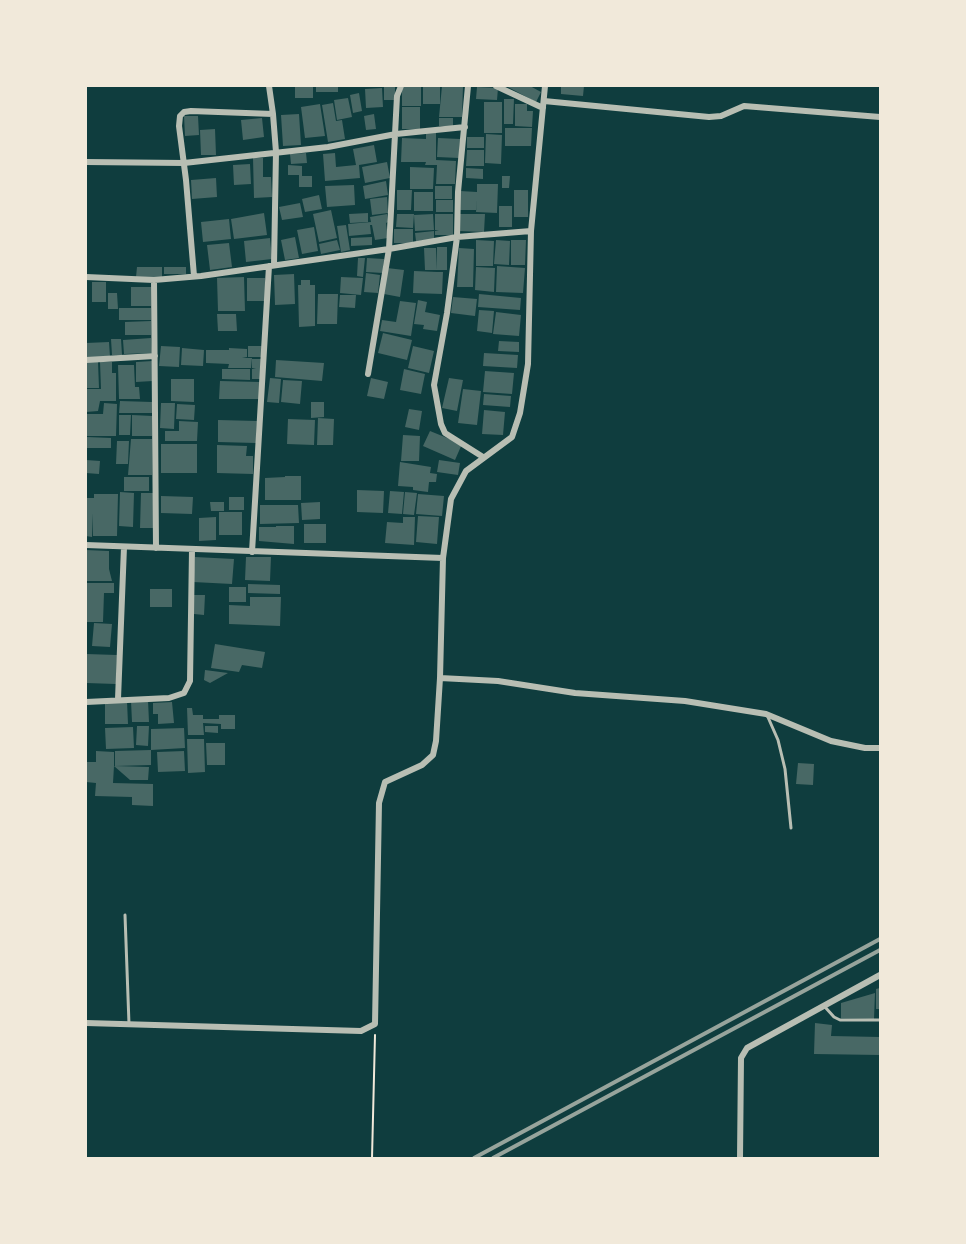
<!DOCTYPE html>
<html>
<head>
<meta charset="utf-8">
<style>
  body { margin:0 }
  #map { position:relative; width:966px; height:1244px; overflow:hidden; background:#0f3d3e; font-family:"Source Sans 3",sans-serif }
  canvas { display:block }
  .frame { position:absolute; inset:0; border:87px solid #f1e9da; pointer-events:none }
</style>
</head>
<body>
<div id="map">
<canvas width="966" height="1244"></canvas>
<div class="frame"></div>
</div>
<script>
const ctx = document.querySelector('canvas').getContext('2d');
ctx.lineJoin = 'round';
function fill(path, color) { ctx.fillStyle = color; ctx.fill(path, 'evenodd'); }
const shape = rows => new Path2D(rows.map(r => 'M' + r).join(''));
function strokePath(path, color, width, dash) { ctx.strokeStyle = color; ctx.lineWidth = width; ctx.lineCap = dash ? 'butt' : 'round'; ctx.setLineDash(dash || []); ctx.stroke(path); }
fill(shape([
  [295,86,313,86,313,98,295,98],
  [316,86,338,86,338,92,316,92],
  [384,86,395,86,395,100,384,100],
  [402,86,421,86,421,106,402,106],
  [423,86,440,86,440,104,423,104],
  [442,86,463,86,462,117,439,117],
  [506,86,530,86,541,92,536,102],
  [561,86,584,86,583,96,561,94],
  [477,87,498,88,497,100,476,99],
  [382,88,383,107,366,108,365,89],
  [359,93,362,111,353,113,350,95],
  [348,98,352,117,337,120,334,100],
  [504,99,514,99,513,124,504,124],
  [484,102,502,102,502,133,484,133],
  [333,103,336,121,342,120,345,139,328,142,322,105],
  [320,104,325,136,305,138,301,107],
  [515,104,527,104,527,111,533,111,532,127,515,126],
  [402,107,420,107,420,129,402,129],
  [299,114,301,145,283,146,281,115],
  [374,114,376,129,366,130,364,116],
  [184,116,198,116,199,135,185,136],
  [262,118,264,137,243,140,241,120],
  [439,118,453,118,453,126,439,126],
  [505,128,532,128,531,146,505,146],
  [215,129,216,155,201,155,200,130],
  [426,132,436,132,436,160,456,161,455,184,436,184,437,165,425,165,426,162,401,162,402,138,426,139],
  [486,134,502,135,501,164,485,163],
  [467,137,484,137,484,148,467,148],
  [438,138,460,139,459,158,437,157],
  [374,145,377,162,359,165,360,178,325,181,323,154,335,153,336,167,356,165,353,149],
  [467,150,484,150,484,166,466,166],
  [306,153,307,163,291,164,290,154],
  [253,158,263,158,263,177,271,177,272,197,254,198],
  [387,162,390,178,365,183,362,167],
  [250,164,251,184,234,185,233,165],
  [288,165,302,166,302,176,312,176,312,187,299,187,299,175,288,175],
  [410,167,434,168,433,189,410,189],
  [466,168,483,169,483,179,466,178],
  [502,176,510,176,509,188,502,188],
  [216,178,217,197,192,199,191,180],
  [386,181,388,195,365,199,363,186],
  [477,184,498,184,497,213,476,212,477,199,476,210,460,210,460,191,477,192],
  [354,185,355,205,327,207,325,186],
  [435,186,452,186,452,199,435,199],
  [397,190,412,190,411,210,397,210],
  [514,190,528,190,528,217,514,217],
  [414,192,433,192,433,211,414,211],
  [319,195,322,209,305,212,302,199],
  [387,197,388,213,372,215,370,199],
  [436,200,453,200,453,212,436,212],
  [300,203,303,217,282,220,279,207],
  [499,206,512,206,512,227,499,227],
  [331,210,337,238,319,242,313,214],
  [264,213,267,235,234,239,231,219],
  [368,213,368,222,350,223,349,214],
  [387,214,388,222,386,223,388,238,375,240,372,225,370,225,371,234,349,236,348,224,371,222,370,217],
  [397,214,414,214,413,228,396,227],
  [433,214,434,230,415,231,414,215],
  [435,214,453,214,453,235,435,235,435,231,439,231,435,230],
  [459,214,485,214,484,232,458,231],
  [229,219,231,239,203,242,201,222],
  [346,225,350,250,341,252,337,226],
  [314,227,318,251,302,254,297,230],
  [394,229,413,229,413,243,394,243],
  [434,231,434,240,416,241,415,233],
  [295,237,299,258,285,260,281,240],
  [372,237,372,245,351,246,351,238],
  [270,238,272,259,246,262,244,241],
  [337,240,340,250,321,254,319,244],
  [476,240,494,241,493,266,476,266],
  [496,240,510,241,509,265,494,264],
  [511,240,526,240,525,265,511,265],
  [229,243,232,267,210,270,207,245],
  [437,247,447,247,447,270,437,270],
  [424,248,436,248,437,270,425,270],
  [459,248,474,249,473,287,457,287],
  [358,258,365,258,363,277,357,276],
  [367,258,384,259,383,273,366,272],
  [497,266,525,268,523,293,496,292],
  [137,267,162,267,162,277,136,277],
  [164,267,186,267,186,274,164,274],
  [476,267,495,268,494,292,475,290],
  [387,268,404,270,400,297,384,294],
  [414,271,437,272,437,275,437,272,443,272,442,294,413,293],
  [366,273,380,275,378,293,364,292],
  [294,274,295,304,275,305,274,275],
  [244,277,245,311,218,311,217,278],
  [341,277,363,278,361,295,340,293],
  [247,278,265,278,265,301,247,301],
  [301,280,310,280,310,285,315,285,315,326,299,327,298,285,301,285],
  [92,282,106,282,106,302,92,302],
  [131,287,151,287,151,306,131,306],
  [108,293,117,293,118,309,108,309],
  [318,294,338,294,337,324,317,324],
  [479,294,521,298,520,310,478,307],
  [340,295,356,295,355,308,339,307],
  [453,297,477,299,475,316,451,313],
  [418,300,427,302,425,312,440,315,437,331,423,329,424,325,414,324],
  [400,301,416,303,411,336,380,331,382,320,396,322],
  [119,308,151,308,151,320,119,320],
  [479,310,494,311,492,333,477,331],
  [496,312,521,315,519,336,493,334],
  [217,314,236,314,237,331,218,331],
  [151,321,151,335,125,335,125,322],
  [383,333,412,340,407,360,378,353],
  [151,338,152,353,124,354,123,340],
  [111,339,121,339,122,355,112,355],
  [499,341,519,342,519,352,498,351],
  [109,342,110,357,86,357,86,343],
  [161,346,180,347,179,367,159,366],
  [248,346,262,346,262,357,248,357],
  [413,346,434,351,429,373,408,368],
  [182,348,204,350,203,366,181,365],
  [229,348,247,349,247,357,242,358,252,358,251,368,228,368,229,364,206,363,206,350,229,350],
  [484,353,518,355,517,368,483,366],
  [252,359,262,359,262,379,252,379,252,369,256,368,252,368],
  [276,360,324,363,322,381,275,377],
  [152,361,153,381,136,382,136,362],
  [86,362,98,362,99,388,86,388],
  [100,362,112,362,112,373,116,373,116,401,100,401,98,411,86,412,86,389,101,389],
  [118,365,134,365,135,387,139,387,140,399,119,399],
  [222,369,250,369,250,380,222,379],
  [404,369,425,374,421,394,400,390],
  [485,371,514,373,512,394,483,392],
  [270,378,281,379,279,403,267,402],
  [371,378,388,382,384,399,367,396],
  [449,378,463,380,457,411,442,408],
  [171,379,194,379,194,402,171,401],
  [283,380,302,381,300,404,281,402],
  [220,381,260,382,260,399,219,399],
  [463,389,481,391,477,425,458,423],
  [484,394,511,396,510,407,483,405],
  [120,401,152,402,152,413,119,413],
  [311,402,324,402,324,417,311,418],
  [104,403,117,404,116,436,86,436,86,414,103,414],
  [161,403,175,403,174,429,160,428],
  [177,404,195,405,194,420,176,419],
  [409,409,422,411,419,430,405,427],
  [484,410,505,412,503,435,482,434],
  [119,415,131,415,130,435,119,435],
  [132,415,153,416,152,436,132,436],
  [318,418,334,419,333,445,317,445],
  [288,419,315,420,314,445,287,444],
  [218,420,257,421,256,443,218,442],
  [179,421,198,422,197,441,165,441,165,431,179,431],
  [430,431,462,444,455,460,423,446],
  [403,435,420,436,419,461,401,461],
  [87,437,111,438,111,448,87,448],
  [131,439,152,439,152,475,128,475],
  [117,441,129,441,128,464,116,464],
  [161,444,197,444,197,473,161,473],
  [217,445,247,446,246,456,253,456,253,474,217,473],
  [86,460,100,461,99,474,86,473],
  [439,460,460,463,458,475,437,472],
  [400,462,431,467,430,473,437,474,436,482,429,482,428,492,413,490,413,487,398,486],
  [285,476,301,476,301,500,265,500,265,478,285,477],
  [124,477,149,477,149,491,124,491],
  [357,490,384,491,383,513,357,512],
  [390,491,404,492,402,514,388,513],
  [120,492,134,493,133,527,119,526],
  [405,492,417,493,414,515,403,514],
  [141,493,155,493,154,528,140,528],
  [94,494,118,494,117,536,93,536,93,513,92,537,86,536,86,498,94,498],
  [418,494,444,496,442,516,416,514],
  [161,496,193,497,192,514,161,513],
  [229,497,244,497,244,510,229,510],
  [210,502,224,502,224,511,211,511],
  [320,502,320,519,302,520,301,503],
  [260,505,298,505,299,523,260,524],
  [219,512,242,512,242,535,219,535],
  [418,516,439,517,437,544,416,542],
  [216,517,216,540,199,541,199,518],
  [403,517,415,517,414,545,385,543,387,522,403,523],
  [304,524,326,524,326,543,304,543],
  [276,526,294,526,294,544,259,541,259,527,276,527],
  [86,550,109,551,109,569,112,581,86,581],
  [195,557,234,559,232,584,193,582],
  [246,557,271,557,270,581,245,580],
  [86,583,114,583,114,593,104,593,103,622,86,622],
  [248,584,280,585,280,594,248,593],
  [229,587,246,587,246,602,229,602],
  [150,589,172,589,172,607,150,607],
  [194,595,205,595,204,615,194,614],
  [250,597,281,597,280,626,229,624,229,605,250,606],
  [94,623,112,624,110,647,92,646],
  [215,644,265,652,262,668,242,665,239,672,211,668],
  [86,654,117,655,116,684,86,683],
  [205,670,228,673,210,683,204,680],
  [148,700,149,722,132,722,131,701],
  [127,701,128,724,105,724,105,702],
  [172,702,174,723,158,724,158,714,153,714,153,703],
  [187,708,192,708,193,715,203,715,203,719,219,719,219,715,235,715,235,729,221,729,221,724,203,723,204,735,188,735],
  [137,726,149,726,148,746,136,745],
  [205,726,218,726,218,733,205,732],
  [133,727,134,748,106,749,105,728],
  [184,728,185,748,151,750,151,729],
  [187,739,204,739,205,772,188,773],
  [206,743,225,743,225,765,207,765],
  [151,750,151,765,115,766,115,751],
  [96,751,114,752,114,766,109,766,114,766,113,783,153,784,153,806,132,805,132,797,95,796,96,783,86,782,86,762,96,762],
  [184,751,185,771,158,772,157,752],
  [798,763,814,764,813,785,796,784],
  [114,766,149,767,148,780,130,780],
  [880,988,880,1009,876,1009,876,989],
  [875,993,874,1019,841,1018,841,1003],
  [815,1023,832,1025,831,1036,880,1037,880,1055,814,1054]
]), '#486865');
strokePath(shape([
  [372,1158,375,1035]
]), '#f1e9da', 2);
strokePath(shape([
  [767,715,778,740,785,769,791,828],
  [125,915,129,1024],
  [825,1007,834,1017,840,1020,880,1020]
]), '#b8beb3', 3);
strokePath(shape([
  [468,86,458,192,457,237,447,313,434,385,441,424,445,433,483,457],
  [496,86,543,108],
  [544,101,709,117,721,116,744,106,880,117],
  [273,114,276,152,274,265],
  [86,162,184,163,328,147,396,134,465,127],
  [194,276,186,180,179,126,180,116,184,112,191,111,273,114,269,86],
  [86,277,154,280,201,276,389,249,457,237,531,231],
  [154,280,156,548],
  [86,360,155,356],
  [368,374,389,249,397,96,401,86],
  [86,545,443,558],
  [252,552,269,266],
  [440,678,498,681,575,693,685,701,766,714,831,741,865,748,880,748],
  [118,699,124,547],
  [86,702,169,698,184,693,190,681,192,550],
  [86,1023,361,1031,375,1024,379,803,385,782,422,765,433,755,436,741,440,678,443,558,451,499,466,471,512,437,520,413,528,364,531,231,545,86],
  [740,1158,741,1058,747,1048,880,975]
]), '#b8beb3', 6);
strokePath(shape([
  [474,1158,880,939],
  [493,1158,880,950]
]), '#97a49c', 4);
</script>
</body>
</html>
